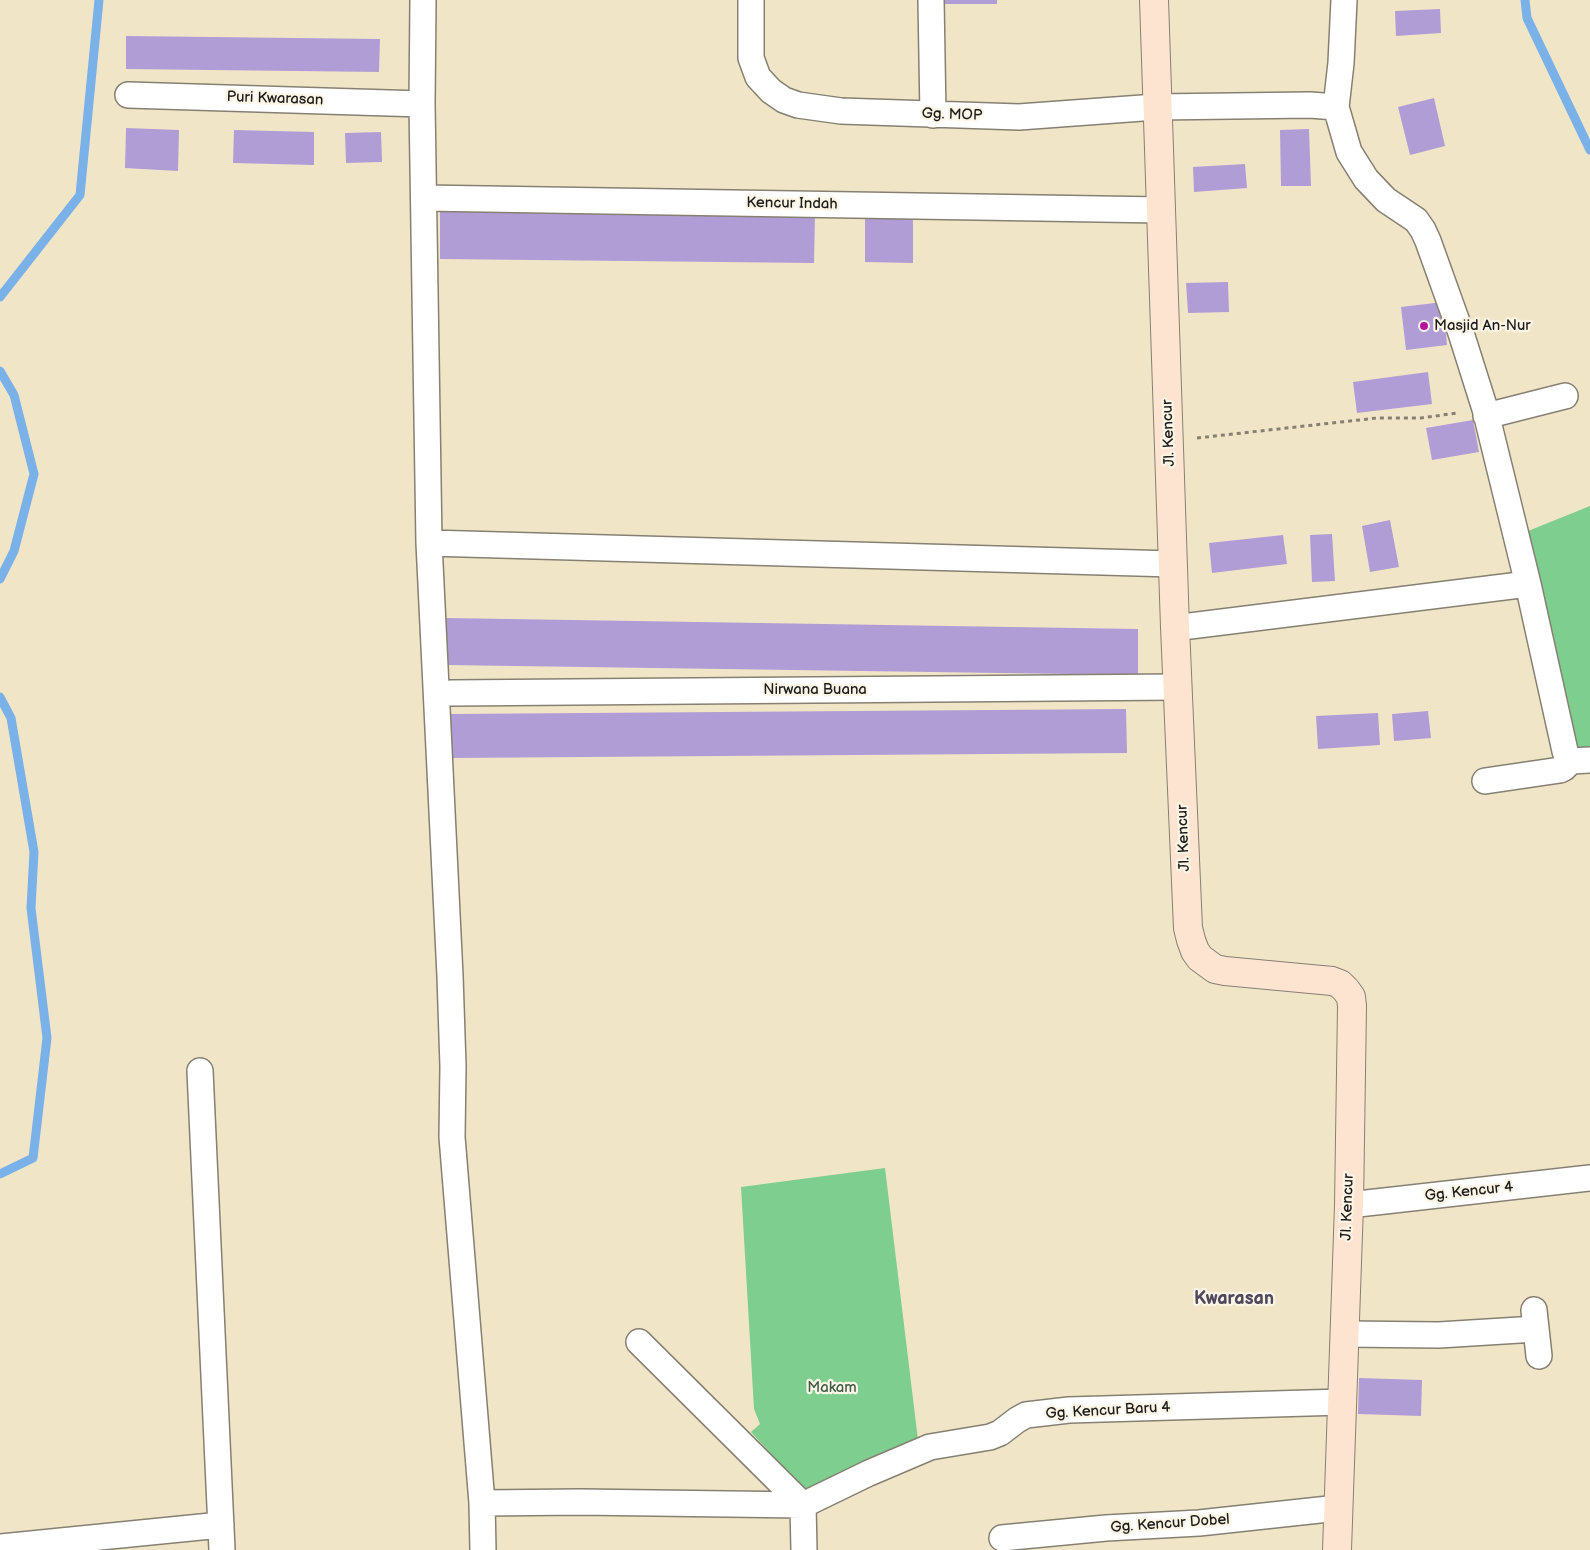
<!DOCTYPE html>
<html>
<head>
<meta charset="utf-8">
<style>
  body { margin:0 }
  canvas { display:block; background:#f1e5c8 }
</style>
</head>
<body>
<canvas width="1590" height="1550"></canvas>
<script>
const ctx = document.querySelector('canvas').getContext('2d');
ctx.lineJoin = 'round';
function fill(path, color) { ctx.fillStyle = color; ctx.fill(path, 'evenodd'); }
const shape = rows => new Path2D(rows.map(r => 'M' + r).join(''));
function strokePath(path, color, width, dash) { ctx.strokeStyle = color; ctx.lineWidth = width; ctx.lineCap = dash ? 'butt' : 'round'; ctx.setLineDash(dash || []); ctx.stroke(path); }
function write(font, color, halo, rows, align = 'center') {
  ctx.font = font + ' "Balsamiq Sans",sans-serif'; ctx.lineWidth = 4.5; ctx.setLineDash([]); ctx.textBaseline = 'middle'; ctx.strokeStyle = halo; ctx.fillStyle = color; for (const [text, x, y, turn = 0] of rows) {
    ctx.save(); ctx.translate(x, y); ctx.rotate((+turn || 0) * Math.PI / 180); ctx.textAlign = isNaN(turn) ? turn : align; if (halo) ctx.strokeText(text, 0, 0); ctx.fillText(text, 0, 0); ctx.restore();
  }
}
fill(shape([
  [1590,506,1590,753,1573,749,1528,531],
  [885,1168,918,1440,806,1492,751,1432,760,1424,754,1409,741,1187]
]), '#7dce8f');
strokePath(shape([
  [1525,0,1527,18,1590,150],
  [0,297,80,195,99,0],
  [0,371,14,395,34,474,14,551,0,579],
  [0,697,11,718,34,852,31,908,47,1038,33,1158,0,1174]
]), '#7ab1e9', 9);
fill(shape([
  [937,0,997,0,997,4,937,4],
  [1440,9,1441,33,1396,36,1395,11],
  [126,36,380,39,379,72,126,69],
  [1434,98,1445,146,1410,155,1398,107],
  [126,128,179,130,178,171,125,168],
  [1309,129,1311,186,1281,186,1280,130],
  [234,130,314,132,314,165,233,163],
  [381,132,382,162,346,163,345,133],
  [1245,164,1247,188,1194,192,1193,167],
  [440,210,815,214,814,263,440,259],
  [865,219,913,219,913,263,865,262],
  [1228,282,1229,312,1188,313,1186,283],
  [1443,302,1447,345,1406,350,1401,307],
  [1428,372,1432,404,1357,413,1353,382],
  [1473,420,1479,452,1432,460,1426,428],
  [1390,520,1399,567,1370,572,1362,526],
  [1332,534,1335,581,1312,582,1310,535],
  [1283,535,1287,564,1212,573,1209,543],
  [446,618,1138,629,1138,675,446,665],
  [1126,709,1127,753,451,758,450,714],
  [1428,711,1431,738,1394,741,1392,714],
  [1378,713,1380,745,1318,749,1316,716],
  [1359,1378,1422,1380,1421,1416,1358,1414]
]), '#b09dd6');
const street = shape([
  [423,0,422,104,429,543,450,976,453,1066,452,1137,482,1503,483,1550],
  [751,0,751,58,758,77,771,91,784,100,798,105,841,111,1019,117,1156,107,1310,105,1336,107,1341,63,1344,0],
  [931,0,933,115],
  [128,95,422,104],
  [1336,107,1349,152,1366,179,1386,200,1416,220,1423,230,1428,241,1461,333,1485,409,1528,584,1565,751,1567,757,1571,761,1590,760],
  [424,198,1161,210],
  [1486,416,1565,396],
  [429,543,1173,564],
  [1175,627,1190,626,1528,584],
  [451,693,1178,687],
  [1485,781,1560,770,1564,768,1571,761],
  [200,1071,222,1550],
  [1349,1205,1590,1178],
  [1534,1310,1539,1356],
  [1344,1334,1439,1335,1536,1329],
  [639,1342,803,1505],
  [482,1503,580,1502,803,1505,869,1473,930,1447,990,1437,1000,1433,1017,1420,1026,1415,1069,1410,1342,1402],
  [803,1505,804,1550],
  [1002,1538,1106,1528,1199,1523,1338,1508],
  [0,1547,221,1525]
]);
const secondary = shape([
  [1154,0,1175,627,1188,928,1191,940,1195,951,1200,958,1215,969,1225,971,1332,981,1340,984,1346,990,1351,997,1352,1006,1349,1205,1337,1550]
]);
strokePath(street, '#868072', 28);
strokePath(secondary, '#868072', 30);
strokePath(shape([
  [1197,438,1377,418,1421,418,1457,413]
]), '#868072', 3, [4, 4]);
strokePath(street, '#fff', 25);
strokePath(secondary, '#fde4d0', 28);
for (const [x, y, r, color] of [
  [1424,326,5,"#b5179e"]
]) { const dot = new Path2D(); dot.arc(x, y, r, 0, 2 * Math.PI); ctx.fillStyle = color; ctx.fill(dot); strokePath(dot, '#fcf5e5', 2); }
write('15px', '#1c1c1c', '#fcf5e5', [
  ["Puri Kwarasan",275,99,2],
  ["Gg. MOP",952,115,2],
  ["Kencur Indah",792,204,1],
  ["Jl. Kencur",1169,433,-92],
  ["Nirwana Buana",815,690],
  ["Jl. Kencur",1184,838,-92],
  ["Gg. Kencur 4",1469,1192,-6],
  ["Jl. Kencur",1348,1207,-88],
  ["Gg. Kencur Baru 4",1108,1411,-3],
  ["Gg. Kencur Dobel",1170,1524,-4]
]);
write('15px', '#1c1c1c', '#fcf5e5', [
  ["Masjid An-Nur",1434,326]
], 'left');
write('15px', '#3e5a44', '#fcf5e5', [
  ["Makam",832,1388]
]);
write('bold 18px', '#50495d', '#fcf5e5', [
  ["Kwarasan",1234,1299]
]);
</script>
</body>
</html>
